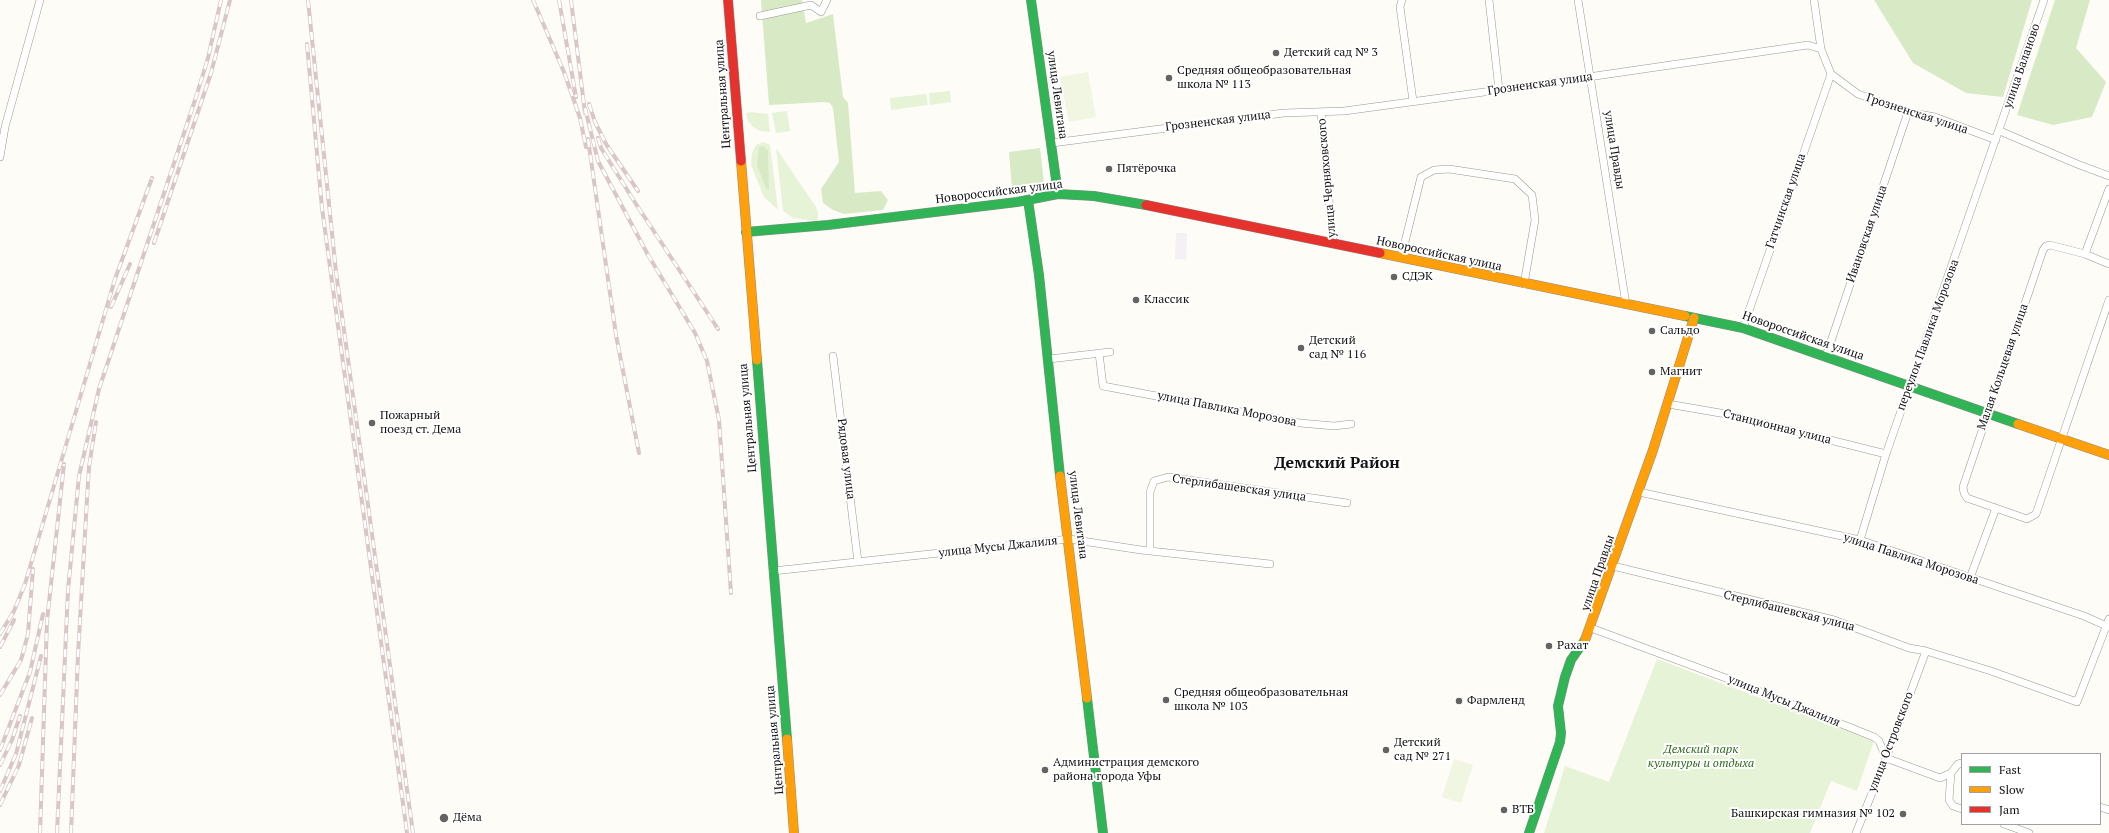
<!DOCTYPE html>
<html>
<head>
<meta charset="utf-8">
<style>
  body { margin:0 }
  #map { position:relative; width:2109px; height:833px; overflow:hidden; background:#fdfcf7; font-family:"PT Serif",serif }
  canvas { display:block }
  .legend { position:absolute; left:1961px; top:753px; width:140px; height:72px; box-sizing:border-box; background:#fff; border:1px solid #a0a0a0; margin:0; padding:5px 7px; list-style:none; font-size:12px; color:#111 }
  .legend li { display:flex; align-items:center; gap:8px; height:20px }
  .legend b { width:20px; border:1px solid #a0a0a0 }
</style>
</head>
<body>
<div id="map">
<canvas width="2109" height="833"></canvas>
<ul class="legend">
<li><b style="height:5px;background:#30b455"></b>Fast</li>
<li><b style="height:5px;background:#ff9f0a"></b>Slow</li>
<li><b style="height:5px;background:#e5322d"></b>Jam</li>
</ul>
</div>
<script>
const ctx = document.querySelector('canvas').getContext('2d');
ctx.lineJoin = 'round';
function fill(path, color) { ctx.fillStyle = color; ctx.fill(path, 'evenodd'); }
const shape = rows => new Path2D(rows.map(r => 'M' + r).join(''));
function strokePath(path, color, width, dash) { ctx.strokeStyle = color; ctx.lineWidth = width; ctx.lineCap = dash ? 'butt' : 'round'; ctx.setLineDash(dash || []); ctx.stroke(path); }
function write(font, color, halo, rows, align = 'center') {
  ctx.font = font + ' "PT Serif",serif'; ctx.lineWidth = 4; ctx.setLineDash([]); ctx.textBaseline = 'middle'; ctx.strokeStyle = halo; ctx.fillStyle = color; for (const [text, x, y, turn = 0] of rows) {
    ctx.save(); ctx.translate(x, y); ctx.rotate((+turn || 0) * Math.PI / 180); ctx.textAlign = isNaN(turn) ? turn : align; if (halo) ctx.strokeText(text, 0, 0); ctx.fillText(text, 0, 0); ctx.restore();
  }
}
fill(shape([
  [1176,233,1187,233,1186,260,1175,259]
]), '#f5f0f3');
fill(shape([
  [950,91,951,102,930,105,929,93],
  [926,94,928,105,891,110,890,98],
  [787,111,790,131,776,133,772,113],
  [750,112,768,114,770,132,760,131,753,127,748,121,746,113],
  [763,142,770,145,778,210,764,197,751,165,752,153,756,145],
  [776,148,816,207,818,213,818,219,815,221,793,218,783,211],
  [1657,659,1874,741,1857,791,1831,781,1810,833,1544,833,1565,766,1609,782]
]), '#e7f3d7');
fill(shape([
  [761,0,802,0,806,23,833,14,843,97,848,103,855,193,881,191,888,200,883,210,844,214,833,210,823,203,821,189,839,162,833,108,830,103,824,102,769,105],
  [1874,0,2032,0,2003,97,1966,93,1913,63],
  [2055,0,2090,0,2076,48,2106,82,2092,117,2053,125,2017,115],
  [763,146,768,151,769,190,766,188,757,165,759,147],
  [1040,148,1044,183,1012,189,1009,152]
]), '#d8eac5');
fill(shape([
  [1088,72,1096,117,1069,122,1060,77],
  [1454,759,1473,765,1461,803,1442,797]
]), '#f0f6e1');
const street = shape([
  [1402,0,1400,7,1413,101],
  [1489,0,1499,90],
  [1578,0,1626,304],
  [1814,0,1821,49],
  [760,16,811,5,821,12,827,0],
  [1321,112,1333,244],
  [2000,131,2077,164,2109,176],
  [1052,143,1284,113,1344,111,1499,90,1808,45,1821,49,1831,74,1858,94,1908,112,1935,117,1996,140],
  [0,157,5,127,40,0],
  [2085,254,2109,189],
  [1401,258,1421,177,1434,170,1449,169,1515,179,1532,195,1535,220,1524,284],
  [2109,264,2085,254,2050,245,2046,246,2043,250,1963,487,1964,493,1967,498,2027,519,2036,514,2109,300],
  [1743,328,1831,74],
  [1099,353,1103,386,1300,423,1334,426,1351,424],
  [833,356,858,562],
  [1826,356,1908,112],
  [1049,359,1110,352],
  [1668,404,1726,414,1886,454],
  [1639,492,1860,540,2084,616,2109,627],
  [1860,540,1886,454,2044,0],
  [1150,551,1150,492,1154,481,1168,477,1347,503],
  [1613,566,1834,620,1909,648,1926,651,1991,671,2077,702,2109,619],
  [773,571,1069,539,1141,550,1270,564],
  [1970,578,1996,508],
  [1591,628,1731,680,1874,737,1879,741,1886,758,1940,778,1951,773,1958,764,1962,763],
  [1951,773,1949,800,1953,806,1962,809],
  [2100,807,2109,810],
  [2004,824,2029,833],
  [1856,833,1886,758,1926,651]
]);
const fast = shape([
  [1031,0,1058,194],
  [1028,200,1039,275,1060,476],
  [746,232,828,225,1017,202,1058,194,1094,196,1146,205],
  [1685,316,1743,328,2018,424],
  [757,360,787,739],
  [1087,698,1103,833],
  [1529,833,1560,742,1561,733,1558,706,1565,677,1571,660,1585,640]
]);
const slow = shape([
  [741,161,757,360],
  [1380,253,1685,316],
  [2018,424,2109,455],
  [1060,476,1087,698],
  [1585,640,1653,450,1694,318],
  [787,739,794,833]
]);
const jam = shape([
  [728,0,741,161],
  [1146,205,1380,253]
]);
strokePath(street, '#979795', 8);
strokePath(fast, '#8e8d8b', 10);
strokePath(slow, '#8e8d8b', 10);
strokePath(jam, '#8e8d8b', 10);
strokePath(street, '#fffffe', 7);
strokePath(fast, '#30b455', 9);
strokePath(slow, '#ff9f0a', 9);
strokePath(jam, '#e5322d', 9);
const rail = shape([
  [308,0,336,272,413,833],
  [533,0,564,72,580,118,586,147],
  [559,0,576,97],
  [571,0,585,113],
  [307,44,322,208,407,833],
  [589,104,595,122,606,144,638,191],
  [585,108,598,161,648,255,695,333,707,361,719,420,731,593],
  [598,138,601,148,636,204,718,329],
  [588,139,616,335,639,453],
  [154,243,211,73,230,0],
  [111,307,130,264],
  [0,634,14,611,25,584,115,279,152,178],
  [0,647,14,620],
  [0,695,21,660,28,634,33,569],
  [0,750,30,672,43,614],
  [0,765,12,740,20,716],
  [0,791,16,754,41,656],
  [0,805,19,765,32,718],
  [40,833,47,621,64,464],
  [57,833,68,590,79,476,99,389,196,97,208,58,221,0],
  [71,833,78,655,87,499,89,467,96,422]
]);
strokePath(rail, '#d9c6c7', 4);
strokePath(rail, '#fff', 2.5, [8]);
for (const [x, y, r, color] of [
  [1276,53,4,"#646362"],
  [1169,78,4,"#646362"],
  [1109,169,4,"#646362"],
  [1394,277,4,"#646362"],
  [1136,300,4,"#646362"],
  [1652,331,4,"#646362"],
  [1301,348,4,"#646362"],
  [1652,372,4,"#646362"],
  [372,423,4,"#646362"],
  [1549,646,4,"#646362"],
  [1166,700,4,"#646362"],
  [1459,701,4,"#646362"],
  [1386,750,4,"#646362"],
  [1045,770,4,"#646362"],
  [1504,810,4,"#646362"],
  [1903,814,4,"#646362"],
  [444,818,5,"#646362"]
]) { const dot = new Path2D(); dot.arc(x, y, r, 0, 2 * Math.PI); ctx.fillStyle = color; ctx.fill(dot); strokePath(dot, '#fff', 1.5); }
write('12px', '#111', '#fff', [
  ["Детский сад № 3",1284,53],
  ["Средняя общеобразовательная",1177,71],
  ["школа № 113",1177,85],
  ["Пятёрочка",1117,169],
  ["СДЭК",1402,277],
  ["Классик",1144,300],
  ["Сальдо",1660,331],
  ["Детский",1309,341],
  ["сад № 116",1309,355],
  ["Магнит",1660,372],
  ["Пожарный",380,416],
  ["поезд ст. Дема",380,430],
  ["Рахат",1557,646],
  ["Средняя общеобразовательная",1174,693],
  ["школа № 103",1174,707],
  ["Фармленд",1467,701],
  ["Детский",1394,743],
  ["сад № 271",1394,757],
  ["Администрация демского",1053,763],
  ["района города Уфы",1053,777],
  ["ВТБ",1512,810],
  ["Башкирская гимназия № 102",1895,814,"right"],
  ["Дёма",453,818]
], 'left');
write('12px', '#111', '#fff', [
  ["улица Баланово",2022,66,-71],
  ["Грозненская улица",1540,84,-8],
  ["Центральная улица",723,94,-94],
  ["улица Левитана",1057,95,82],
  ["Грозненская улица",1917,114,18],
  ["Грозненская улица",1218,121,-7],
  ["улица Правды",1614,150,81],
  ["улица Черняховского",1327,178,-95],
  ["Новороссийская улица",999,192,-7],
  ["Гатчинская улица",1786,201,-71],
  ["Ивановская улица",1867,234,-71],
  ["Новороссийская улица",1439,254,12],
  ["переулок Павлика Морозова",1928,335,-70],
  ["Новороссийская улица",1803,336,19],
  ["Малая Кольцевая улица",2003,367,-71],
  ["улица Павлика Морозова",1227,409,11],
  ["Центральная улица",748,418,-95],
  ["Станционная улица",1777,427,14],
  ["Рядовая улица",846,459,83],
  ["Стерлибашевская улица",1239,488,8],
  ["улица Левитана",1078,515,83],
  ["улица Мусы Джалиля",998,547,-6],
  ["улица Павлика Морозова",1911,559,18],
  ["улица Правды",1598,573,-71],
  ["Стерлибашевская улица",1789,611,14],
  ["улица Мусы Джалиля",1784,701,22],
  ["Центральная улица",775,740,-95],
  ["улица Островского",1891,742,-69]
]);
write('italic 12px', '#2f6b1f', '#fff', [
  ["Демский парк",1701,750],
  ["культуры и отдыха",1701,764]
]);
write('bold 16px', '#111', '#fff', [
  ["Демский Район",1337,463]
]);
</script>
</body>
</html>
